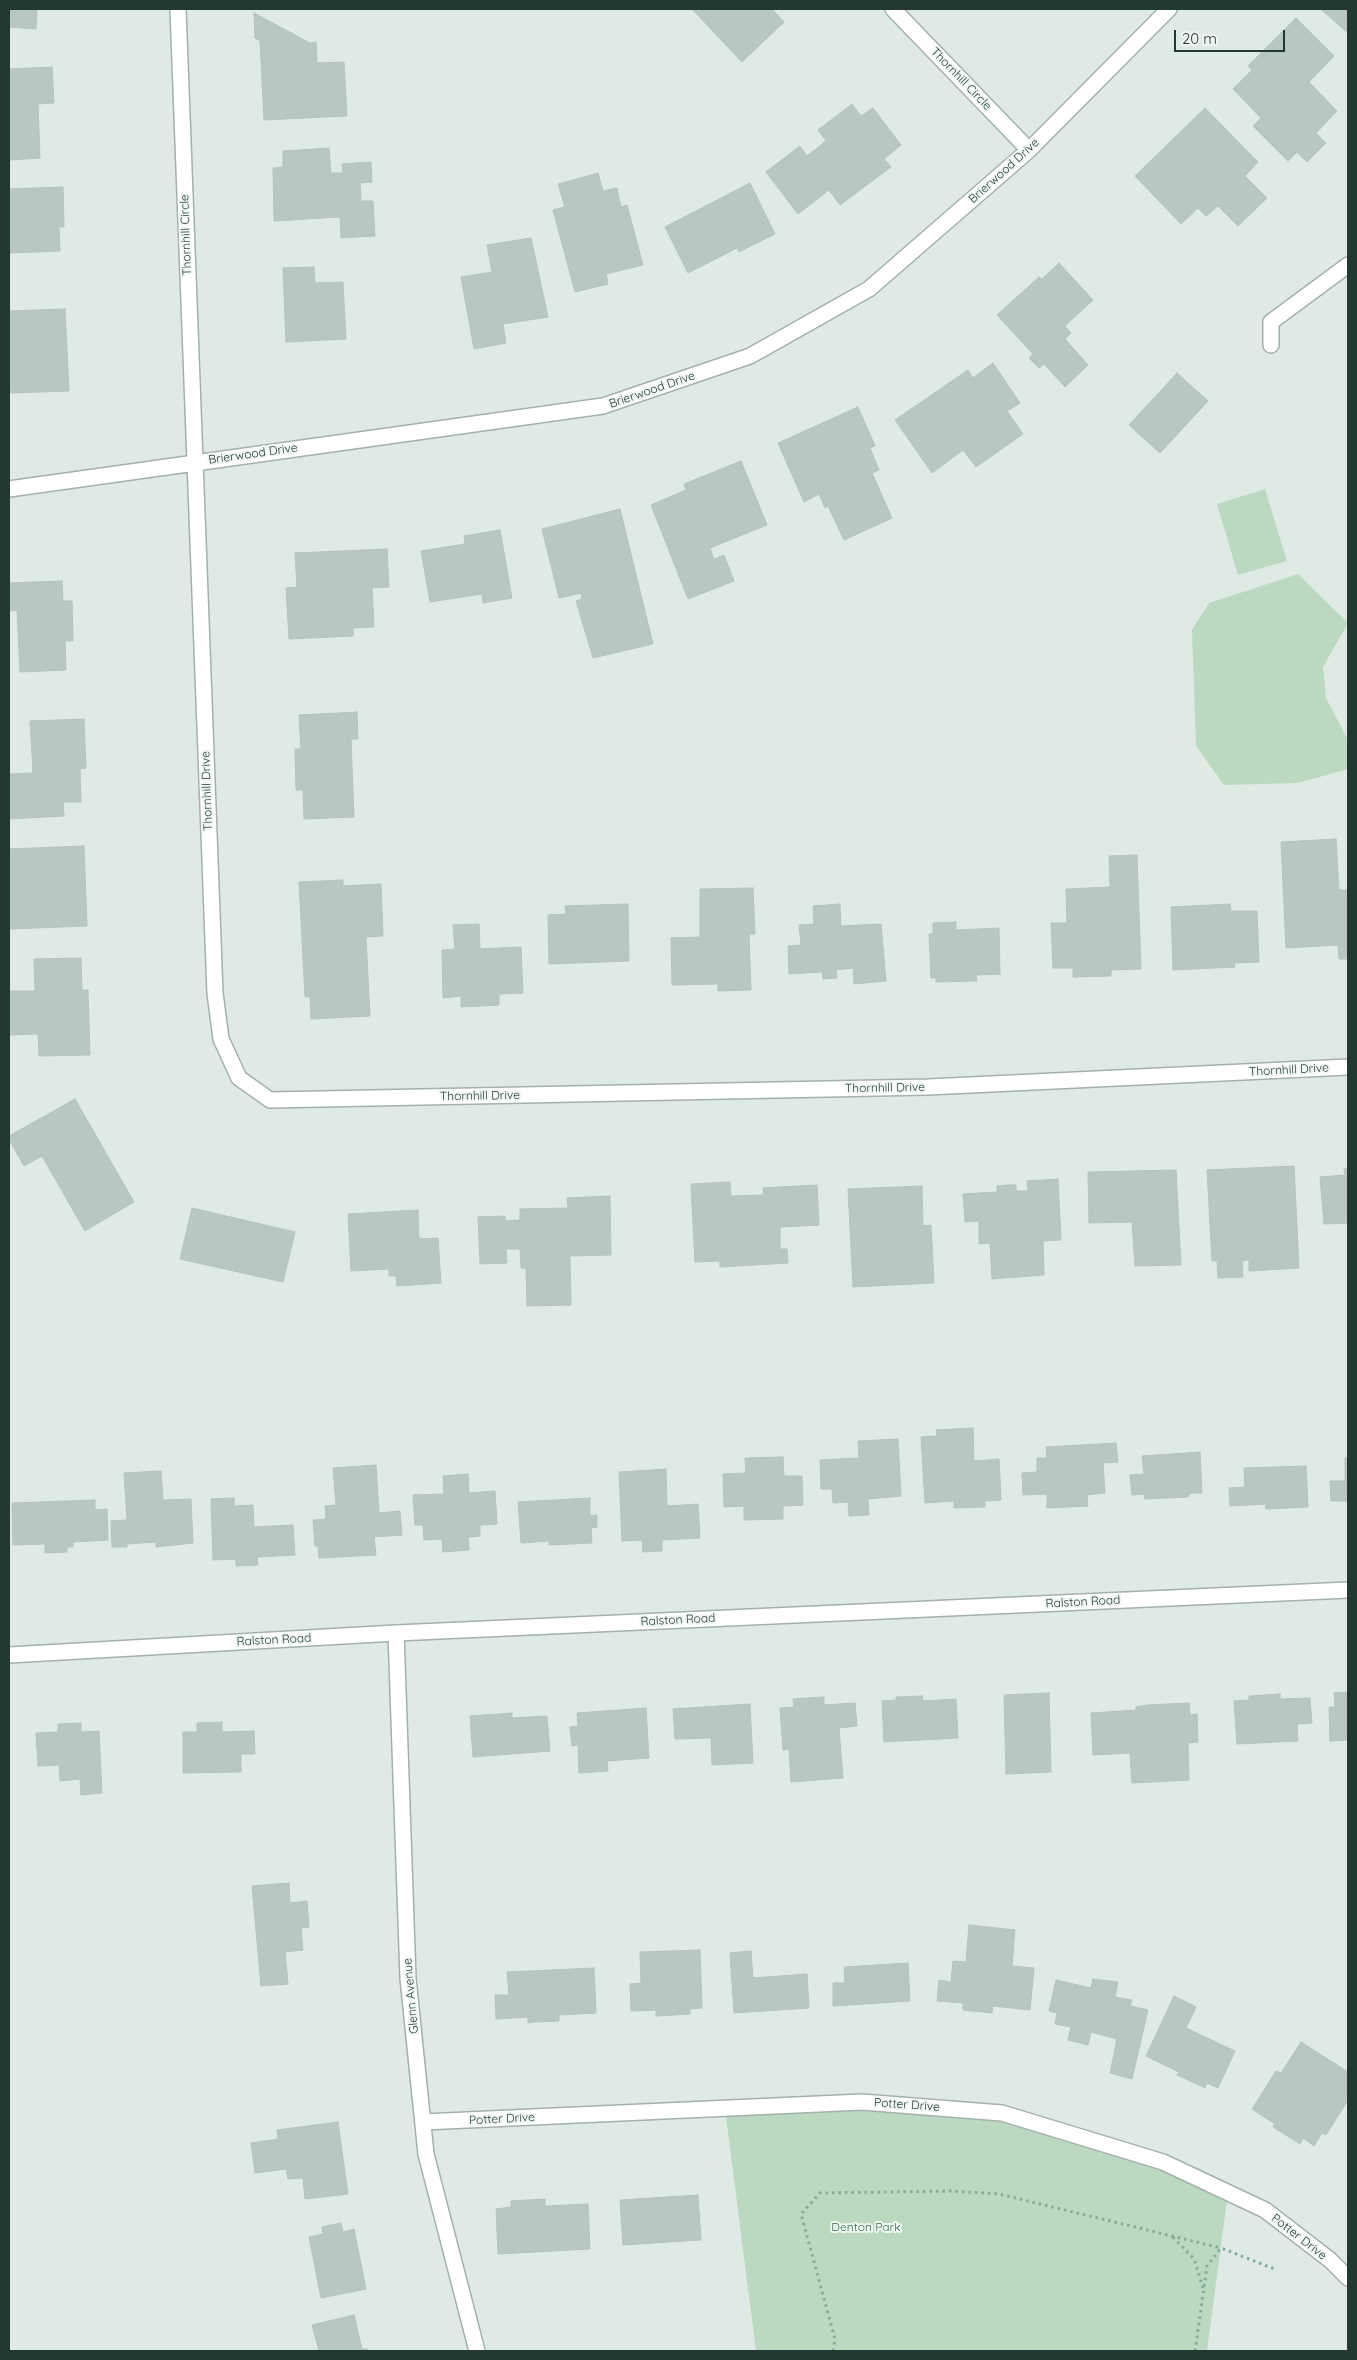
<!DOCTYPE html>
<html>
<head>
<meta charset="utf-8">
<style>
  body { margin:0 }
  #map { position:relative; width:1357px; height:2360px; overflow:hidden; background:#e0eae5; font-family:Quicksand,sans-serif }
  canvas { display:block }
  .frame { position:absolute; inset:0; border:10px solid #223931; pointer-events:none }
  .scale { position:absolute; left:1174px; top:30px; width:111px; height:22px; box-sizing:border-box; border:2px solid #223931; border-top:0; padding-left:6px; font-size:15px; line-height:18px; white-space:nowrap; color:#223931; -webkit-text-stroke:4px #f0f7f3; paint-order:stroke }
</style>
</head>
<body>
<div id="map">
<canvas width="1357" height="2360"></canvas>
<div class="frame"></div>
<div class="scale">20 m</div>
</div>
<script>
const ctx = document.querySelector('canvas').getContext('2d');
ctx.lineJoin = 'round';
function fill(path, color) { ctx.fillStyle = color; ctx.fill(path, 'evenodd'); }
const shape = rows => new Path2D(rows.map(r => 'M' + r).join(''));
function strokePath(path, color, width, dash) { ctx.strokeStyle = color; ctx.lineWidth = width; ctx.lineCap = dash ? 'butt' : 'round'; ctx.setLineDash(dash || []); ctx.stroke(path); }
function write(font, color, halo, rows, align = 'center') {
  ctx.font = font + ' Quicksand,sans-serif'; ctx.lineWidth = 4; ctx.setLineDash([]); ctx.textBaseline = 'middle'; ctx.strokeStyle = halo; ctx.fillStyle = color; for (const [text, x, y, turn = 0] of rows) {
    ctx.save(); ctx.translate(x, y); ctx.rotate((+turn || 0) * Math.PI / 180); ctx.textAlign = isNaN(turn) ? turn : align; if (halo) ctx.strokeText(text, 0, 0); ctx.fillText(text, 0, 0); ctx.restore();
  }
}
fill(shape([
  [1265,489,1287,561,1238,575,1217,504],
  [1298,574,1348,623,1323,667,1326,698,1348,740,1348,769,1298,783,1224,785,1196,746,1192,630,1209,603],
  [862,2102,1002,2113,1228,2193,1207,2351,756,2351,725,2109]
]), '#bbd9c1');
const building = shape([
  [9,9,37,9,36,29,9,27,9,9],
  [692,9,772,9,784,22,742,62,692,9],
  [1320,9,1348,9,1348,33,1331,18,1320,9],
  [254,13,310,43,316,42,317,63,344,62,347,116,264,120,260,41,255,38,254,13],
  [1296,18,1334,56,1309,82,1337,111,1316,133,1326,143,1307,162,1297,152,1288,161,1253,126,1261,118,1233,89,1252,70,1248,66,1296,18],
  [52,67,54,103,38,104,40,158,9,160,9,69,52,67],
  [852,104,861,116,873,108,901,145,884,159,891,167,840,205,829,190,798,214,766,172,800,146,807,156,826,141,818,130,852,104],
  [1205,108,1258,162,1245,176,1267,198,1238,226,1218,206,1206,216,1198,208,1181,224,1135,176,1205,108],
  [329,148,331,173,343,173,342,164,371,162,372,182,360,183,361,201,373,201,375,236,341,238,340,217,274,221,273,168,283,167,283,151,329,148],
  [598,173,603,191,617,188,621,207,627,205,643,265,606,274,608,284,575,292,553,210,565,207,558,184,598,173],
  [750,183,775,234,739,252,737,248,688,273,665,227,750,183],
  [63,187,64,227,59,227,60,251,9,253,9,189,63,187],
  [531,238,548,317,503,324,506,343,474,349,461,277,492,272,487,245,531,238],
  [1059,263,1093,300,1065,326,1071,333,1065,339,1088,365,1065,387,1044,364,1039,368,1029,358,1033,354,997,315,1039,277,1042,279,1059,263],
  [314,267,315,283,343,282,346,339,286,342,283,268,314,267],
  [65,309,69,391,11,393,11,388,9,388,9,311,65,309],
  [993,363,1020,403,1007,411,1023,434,976,467,963,450,932,473,895,420,968,370,973,378,993,363],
  [1177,373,1208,401,1160,453,1129,425,1177,373],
  [858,407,875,446,870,448,879,470,872,473,892,518,844,540,828,506,825,508,819,494,804,502,778,443,858,407],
  [741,461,767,525,710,548,714,559,724,555,734,581,688,599,651,505,686,490,684,484,741,461],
  [620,509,653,644,593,658,576,601,582,599,581,593,559,598,542,529,620,509],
  [500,530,512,598,483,603,482,594,430,602,421,551,465,544,464,536,500,530],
  [387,549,389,587,372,588,374,627,353,628,353,636,289,639,286,588,297,587,295,553,387,549],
  [62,581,63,601,72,601,73,641,65,641,66,670,20,672,17,610,9,611,9,583,62,581],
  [357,712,358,739,351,739,354,817,304,819,303,790,296,790,295,749,301,749,299,715,357,712],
  [84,719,86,768,80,769,81,802,63,802,64,816,9,819,9,774,33,773,30,721,84,719],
  [1336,839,1339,890,1348,890,1348,959,1339,959,1338,945,1286,948,1281,842,1336,839],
  [84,846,87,926,9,929,9,849,84,846],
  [1137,855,1141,969,1111,970,1111,976,1073,977,1073,968,1053,968,1051,923,1067,923,1066,889,1110,887,1109,856,1137,855],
  [343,880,343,886,381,884,383,936,366,937,370,1016,311,1019,310,997,305,997,299,882,343,880],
  [753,888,755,934,749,934,751,990,718,991,718,984,672,985,671,938,700,937,700,889,753,888],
  [628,904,629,961,549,964,548,915,566,914,565,906,628,904],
  [840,904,841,926,881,924,886,981,854,984,853,968,836,970,837,978,823,979,822,972,789,974,788,946,801,945,799,925,814,924,813,906,840,904],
  [1230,904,1231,911,1257,911,1259,962,1234,963,1235,967,1173,970,1171,907,1230,904],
  [956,922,956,930,999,928,1000,974,976,975,977,981,936,982,936,978,931,978,929,934,933,934,933,923,956,922],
  [479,924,480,949,521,947,523,993,499,994,499,1005,461,1007,461,996,443,998,442,950,455,949,453,925,479,924],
  [81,958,82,990,88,990,90,1055,39,1056,38,1034,9,1035,9,991,35,991,34,959,81,958],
  [75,1099,134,1202,85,1231,42,1156,24,1166,9,1139,9,1136,75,1099],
  [1294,1166,1299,1268,1249,1271,1249,1260,1242,1261,1243,1277,1218,1278,1217,1261,1212,1261,1207,1170,1294,1166],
  [1344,1169,1348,1169,1348,1223,1324,1224,1320,1177,1345,1175,1344,1169],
  [1176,1170,1181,1265,1135,1266,1132,1222,1089,1223,1088,1172,1176,1170],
  [1058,1179,1061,1240,1043,1241,1044,1275,992,1279,990,1243,979,1244,979,1221,965,1222,963,1194,997,1192,997,1186,1008,1185,1016,1185,1016,1191,1028,1191,1027,1181,1058,1179],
  [730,1182,731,1196,764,1195,763,1188,817,1185,819,1225,780,1227,780,1249,787,1249,788,1263,720,1267,720,1261,695,1262,691,1184,730,1182],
  [922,1186,923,1226,931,1225,934,1283,853,1287,848,1189,922,1186],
  [610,1196,611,1255,570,1256,571,1305,527,1306,526,1268,521,1268,520,1249,506,1249,507,1263,480,1264,478,1217,505,1216,505,1221,520,1220,520,1209,568,1208,567,1198,610,1196],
  [192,1208,295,1232,283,1282,180,1259,192,1208],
  [418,1210,419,1239,438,1238,441,1283,397,1286,396,1276,389,1276,389,1269,351,1271,348,1214,418,1210],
  [973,1428,974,1461,999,1459,1001,1500,985,1501,985,1507,954,1508,954,1501,925,1503,921,1437,937,1436,936,1430,973,1428],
  [898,1439,901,1496,868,1499,869,1515,849,1516,848,1502,833,1503,832,1489,821,1489,820,1460,859,1458,858,1441,898,1439],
  [1116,1443,1118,1462,1103,1463,1105,1493,1087,1495,1088,1506,1047,1508,1047,1494,1023,1495,1022,1473,1037,1472,1037,1458,1047,1458,1046,1447,1116,1443],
  [1200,1452,1202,1493,1190,1493,1188,1497,1145,1499,1144,1494,1132,1495,1130,1475,1144,1474,1142,1456,1200,1452],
  [783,1457,784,1476,802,1476,803,1505,783,1506,783,1519,744,1520,744,1506,724,1507,723,1474,746,1473,745,1458,783,1457],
  [1345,1458,1348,1458,1348,1501,1331,1501,1330,1481,1345,1481,1345,1458],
  [376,1465,379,1513,400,1511,402,1535,374,1537,376,1555,319,1558,318,1546,315,1546,313,1520,326,1519,325,1506,336,1505,333,1468,376,1465],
  [1306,1466,1308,1507,1266,1509,1266,1504,1230,1506,1229,1488,1245,1487,1244,1468,1306,1466],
  [666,1469,667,1506,698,1504,700,1538,662,1540,662,1551,643,1552,642,1540,622,1541,619,1472,666,1469],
  [161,1471,163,1500,191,1499,193,1543,156,1547,156,1542,127,1544,127,1547,112,1547,111,1521,127,1520,124,1473,161,1471],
  [468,1474,469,1493,495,1491,497,1524,480,1525,480,1536,468,1537,469,1550,443,1552,442,1539,424,1540,423,1525,415,1525,413,1495,444,1494,443,1476,468,1474],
  [234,1498,234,1506,253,1505,254,1527,293,1525,295,1555,257,1557,258,1565,236,1566,236,1559,213,1560,211,1499,234,1498],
  [590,1498,590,1516,597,1515,597,1527,591,1528,592,1543,549,1545,549,1541,521,1543,518,1502,590,1498],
  [95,1500,95,1510,107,1509,108,1540,73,1542,73,1547,67,1547,67,1552,45,1553,45,1544,13,1545,12,1503,95,1500],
  [1348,1692,1348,1740,1330,1741,1329,1707,1335,1707,1334,1693,1348,1692],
  [1049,1693,1051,1772,1006,1774,1004,1695,1049,1693],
  [1280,1694,1280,1699,1310,1698,1312,1723,1297,1724,1298,1741,1237,1744,1234,1701,1249,1700,1249,1696,1280,1694],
  [922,1696,923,1701,956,1699,958,1738,884,1742,882,1701,896,1700,896,1697,922,1696],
  [824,1697,824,1705,855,1703,857,1726,839,1728,843,1778,791,1782,789,1749,783,1750,780,1708,794,1707,793,1699,824,1697],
  [1189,1703,1190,1715,1197,1714,1198,1742,1188,1743,1189,1780,1132,1783,1130,1753,1093,1755,1091,1713,1136,1710,1136,1707,1147,1705,1189,1703],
  [750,1704,753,1763,712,1765,711,1738,675,1739,673,1709,750,1704],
  [646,1708,649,1758,607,1761,608,1771,579,1773,578,1745,572,1746,570,1727,578,1726,577,1713,646,1708],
  [512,1713,512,1718,547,1716,550,1751,473,1757,470,1716,512,1713],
  [222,1722,222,1732,254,1731,255,1754,241,1754,241,1772,183,1773,183,1732,197,1732,197,1723,222,1722],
  [81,1723,81,1732,99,1731,102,1793,81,1795,80,1779,60,1781,59,1765,38,1766,36,1733,58,1732,58,1724,81,1723],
  [289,1883,290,1903,307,1901,309,1927,301,1928,303,1950,285,1952,288,1984,261,1986,252,1886,289,1883],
  [969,1925,1015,1930,1012,1966,1034,1968,1030,2010,993,2006,992,2013,963,2010,963,2003,937,2001,939,1980,951,1982,953,1961,966,1962,969,1925],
  [700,1950,702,2008,690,2009,690,2014,656,2016,656,2010,631,2011,630,1984,641,1983,640,1952,700,1950],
  [751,1951,753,1978,807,1974,809,2008,734,2013,730,1953,751,1951],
  [908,1963,910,2001,833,2006,833,1983,845,1983,844,1967,908,1963],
  [594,1968,596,2013,559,2015,559,2021,534,2022,528,2023,528,2017,496,2019,495,1995,509,1995,507,1972,594,1968],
  [1093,1979,1118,1982,1115,1997,1132,2000,1130,2006,1148,2010,1132,2079,1110,2073,1117,2039,1091,2032,1088,2045,1068,2040,1071,2027,1055,2024,1057,2013,1049,2011,1056,1980,1091,1988,1093,1979],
  [1174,1996,1196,2007,1186,2028,1235,2051,1218,2088,1207,2083,1205,2088,1177,2075,1179,2072,1146,2056,1174,1996],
  [1301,2042,1348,2072,1348,2100,1326,2135,1322,2133,1314,2146,1303,2138,1300,2144,1273,2127,1275,2124,1252,2109,1276,2071,1281,2073,1301,2042],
  [338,2122,348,2194,305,2199,303,2178,288,2179,286,2169,255,2173,251,2143,278,2139,277,2130,338,2122],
  [698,2195,701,2240,623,2245,620,2200,698,2195],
  [545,2199,545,2206,588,2204,590,2249,498,2254,496,2209,511,2207,511,2201,545,2199],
  [341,2223,343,2232,354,2229,366,2289,321,2298,309,2237,323,2234,322,2227,341,2223],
  [354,2315,362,2349,367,2349,368,2351,319,2351,312,2325,354,2315]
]);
fill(building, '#b9c7c1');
strokePath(building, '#b3c3bb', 1);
const minor = shape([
  [178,9,215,993,221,1039,239,1078,270,1100,928,1087,1348,1067],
  [893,9,1029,150],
  [1271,345,1271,322,1348,265],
  [9,489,603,406,750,356,869,289,1029,150,1169,9],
  [396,1633,408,1978,426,2154,477,2351],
  [9,1655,396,1633,1348,1590],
  [423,2122,862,2102,1002,2113,1163,2162,1265,2210,1330,2260,1348,2278]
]);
strokePath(minor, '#a3b1ab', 18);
strokePath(shape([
  [1173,2237,1194,2259,1203,2288],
  [833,2351,835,2339,801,2214,820,2193,952,2191,999,2194,1221,2248],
  [1195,2351,1207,2266,1221,2248,1277,2270]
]), '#83ab9c', 3, [2.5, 4]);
strokePath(minor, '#fff', 15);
write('12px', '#223931', '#f0f7f3', [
  ["Thornhill Circle",961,79,46],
  ["Brierwood Drive",1004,171,-42],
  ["Thornhill Circle",186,235,-92],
  ["Brierwood Drive",652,390,-19],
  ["Brierwood Drive",253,454,-8],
  ["Thornhill Drive",207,791,-92],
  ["Thornhill Drive",1289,1070,-3],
  ["Thornhill Drive",885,1088,-1],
  ["Thornhill Drive",480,1096,-1],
  ["Ralston Road",1083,1602,-3],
  ["Ralston Road",678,1620,-3],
  ["Ralston Road",274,1640,-3],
  ["Glenn Avenue",411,1996,-95],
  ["Potter Drive",907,2105,4],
  ["Potter Drive",502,2119,-3],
  ["Potter Drive",1299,2237,38]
]);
write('12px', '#306c43', '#f0f7f3', [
  ["Denton Park",866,2227]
]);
</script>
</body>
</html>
